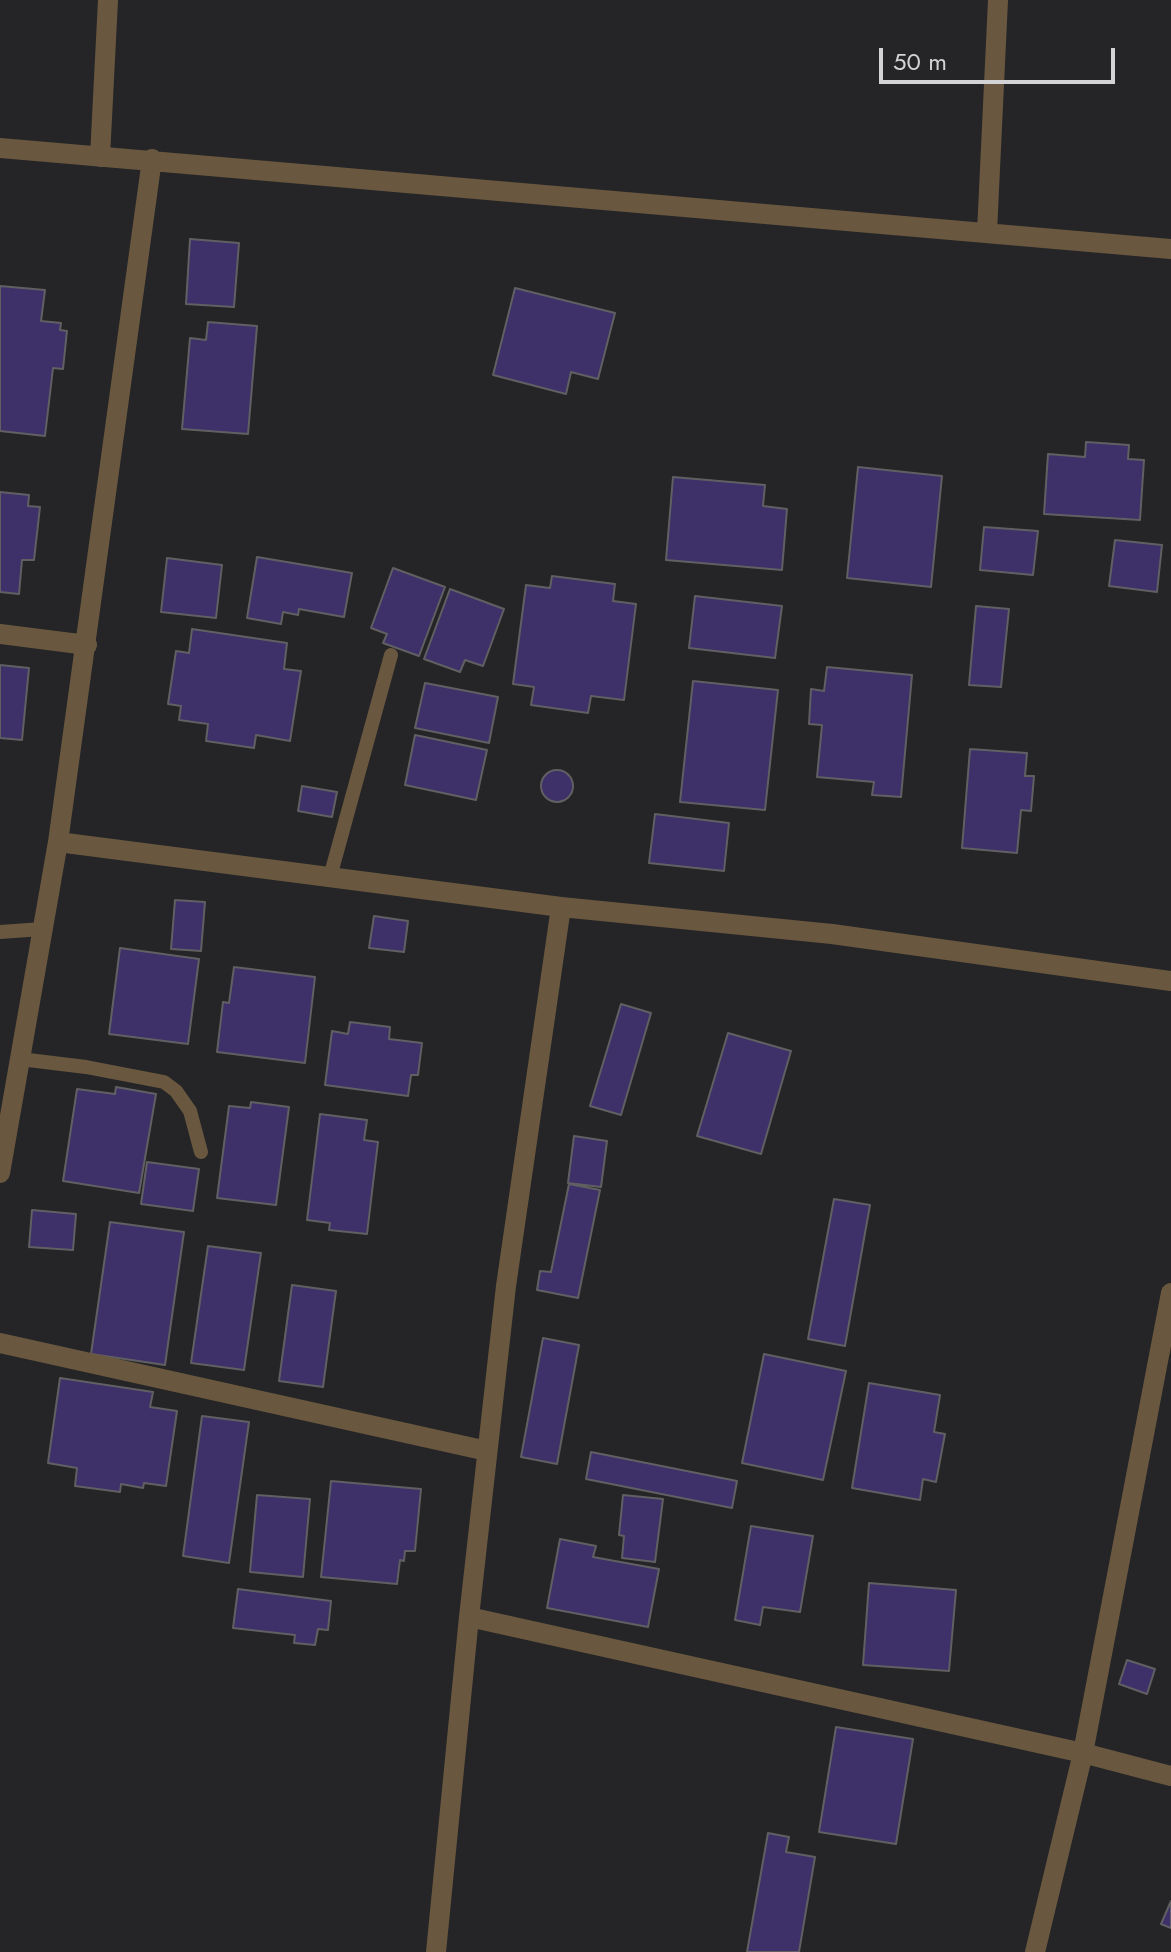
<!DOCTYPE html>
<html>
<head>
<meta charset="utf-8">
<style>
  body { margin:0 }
  #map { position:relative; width:1171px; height:1952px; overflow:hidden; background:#252527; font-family:Jost,sans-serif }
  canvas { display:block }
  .scale { position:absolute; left:879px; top:48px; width:236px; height:36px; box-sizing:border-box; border:4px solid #d3d2d4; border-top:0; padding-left:10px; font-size:24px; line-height:28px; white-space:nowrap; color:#d3d2d4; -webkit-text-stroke:6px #252527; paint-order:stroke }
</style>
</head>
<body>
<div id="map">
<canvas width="1171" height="1952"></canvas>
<div class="scale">50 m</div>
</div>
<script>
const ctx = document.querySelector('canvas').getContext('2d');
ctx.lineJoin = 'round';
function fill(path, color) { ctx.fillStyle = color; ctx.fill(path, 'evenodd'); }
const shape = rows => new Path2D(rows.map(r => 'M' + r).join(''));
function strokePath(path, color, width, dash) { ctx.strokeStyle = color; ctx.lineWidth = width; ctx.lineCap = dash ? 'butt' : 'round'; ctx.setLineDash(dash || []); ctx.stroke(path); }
const building = shape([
  [190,239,239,243,234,307,186,304,190,239],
  [0,286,45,290,41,321,61,323,60,330,67,331,63,369,53,368,45,436,0,431,0,286],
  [515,288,615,313,598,379,571,372,566,394,493,375,515,288],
  [208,322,257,326,248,434,182,429,190,338,206,340,208,322],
  [1086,442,1129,445,1128,459,1144,460,1140,520,1044,514,1048,454,1085,457,1086,442],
  [858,467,942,476,931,587,847,578,858,467],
  [673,477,765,485,763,506,787,509,782,570,666,560,673,477],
  [0,492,29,495,28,506,40,507,34,560,22,560,19,594,0,592,0,492],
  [984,527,1038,531,1033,575,980,570,984,527],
  [1115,540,1162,545,1157,592,1109,586,1115,540],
  [257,557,352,573,344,617,299,609,298,615,283,612,281,624,247,618,257,557],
  [167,558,222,565,216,618,161,612,167,558],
  [393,568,445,587,419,656,383,643,387,634,371,628,393,568],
  [552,576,615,584,613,601,636,604,624,700,591,696,588,713,531,705,534,687,513,684,526,585,550,588,552,576],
  [450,589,504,609,483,666,465,660,460,672,424,659,450,589],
  [695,596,782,606,775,658,689,648,695,596],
  [976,606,1009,609,1001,687,969,685,976,606],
  [192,629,287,643,284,669,301,671,290,741,256,735,254,748,206,741,208,724,179,720,181,706,168,704,176,651,189,653,192,629],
  [0,665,29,668,22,740,0,738,0,665],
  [827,667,912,675,901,797,872,795,874,782,817,777,822,725,809,724,811,689,824,691,827,667],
  [693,681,778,690,765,810,680,802,693,681],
  [425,683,498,697,489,743,415,728,425,683],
  [415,735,487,750,476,800,405,785,415,735],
  [970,749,1027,753,1025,776,1034,776,1031,811,1021,810,1017,853,962,848,970,749],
  '541 786a16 16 0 1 1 32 0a16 16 0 1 1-32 0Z',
  [302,786,337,792,332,817,298,811,302,786],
  [655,814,729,823,724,871,649,863,655,814],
  [175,900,205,902,201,951,171,949,175,900],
  [374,916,408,921,404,952,369,948,374,916],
  [120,948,199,959,188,1044,109,1034,120,948],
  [234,967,315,977,305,1063,217,1052,223,1002,229,1003,234,967],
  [621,1004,651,1013,621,1115,590,1106,621,1004],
  [350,1022,390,1027,389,1039,422,1043,418,1075,411,1075,408,1096,325,1085,332,1031,348,1034,350,1022],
  [728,1033,791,1051,761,1154,697,1136,728,1033],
  [116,1087,156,1094,139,1193,63,1181,77,1089,115,1094,116,1087],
  [251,1102,289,1107,276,1205,217,1198,229,1106,250,1108,251,1102],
  [320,1114,367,1120,364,1140,378,1142,367,1234,329,1230,330,1223,307,1220,320,1114],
  [574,1136,607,1141,601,1187,568,1183,574,1136],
  [147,1162,199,1169,193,1211,141,1204,147,1162],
  [569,1184,600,1190,578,1298,537,1290,540,1271,551,1272,569,1184],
  [834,1199,870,1205,845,1346,808,1339,834,1199],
  [32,1210,76,1214,73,1250,29,1247,32,1210],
  [110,1222,184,1232,165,1365,91,1354,110,1222],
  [208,1246,261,1253,244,1370,191,1363,208,1246],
  [292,1285,336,1291,323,1387,279,1381,292,1285],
  [543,1338,579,1345,557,1464,521,1457,543,1338],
  [764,1354,846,1371,823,1480,742,1463,764,1354],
  [60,1378,153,1392,150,1407,177,1411,166,1486,144,1483,143,1488,121,1484,120,1492,75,1486,77,1468,48,1463,60,1378],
  [869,1383,940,1395,934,1432,945,1434,936,1482,923,1479,920,1500,852,1488,869,1383],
  [202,1416,249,1422,229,1563,183,1556,202,1416],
  [591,1452,737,1481,732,1508,586,1479,591,1452],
  [331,1481,421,1489,415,1551,405,1551,404,1561,400,1560,397,1584,321,1577,331,1481],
  [257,1495,310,1499,303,1577,250,1572,257,1495],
  [623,1495,663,1499,655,1562,622,1558,624,1536,619,1535,623,1495],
  [751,1526,813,1536,800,1612,763,1607,760,1625,735,1620,751,1526],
  [560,1539,596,1546,593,1557,659,1569,648,1627,547,1608,560,1539],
  [869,1583,956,1590,949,1671,863,1665,869,1583],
  [238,1589,331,1601,328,1630,318,1629,315,1645,294,1643,295,1635,233,1628,238,1589],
  [1127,1660,1155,1669,1147,1694,1119,1684,1127,1660],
  [836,1727,913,1739,896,1844,819,1832,836,1727],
  [768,1833,789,1837,786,1852,815,1857,799,1952,747,1952,768,1833],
  [1171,1901,1171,1928,1161,1924,1171,1901]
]);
fill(building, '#3e3069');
strokePath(building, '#606063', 2);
strokePath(shape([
  [330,877,391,655],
  [0,932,42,929],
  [20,1059,86,1067,164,1082,176,1091,190,1111,201,1152]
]), '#69583f', 14);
strokePath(shape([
  [0,148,1171,249],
  [100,157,108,0],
  [987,232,998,0],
  [0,634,87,645],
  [58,842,561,907,832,934,1171,981],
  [0,1173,58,842,152,159],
  [0,1343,487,1451],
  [469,1617,1083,1753,1171,1776],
  [436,1952,469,1617,506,1286,561,907],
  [1035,1952,1083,1753,1171,1293]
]), '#69583f', 20);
</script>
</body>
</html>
